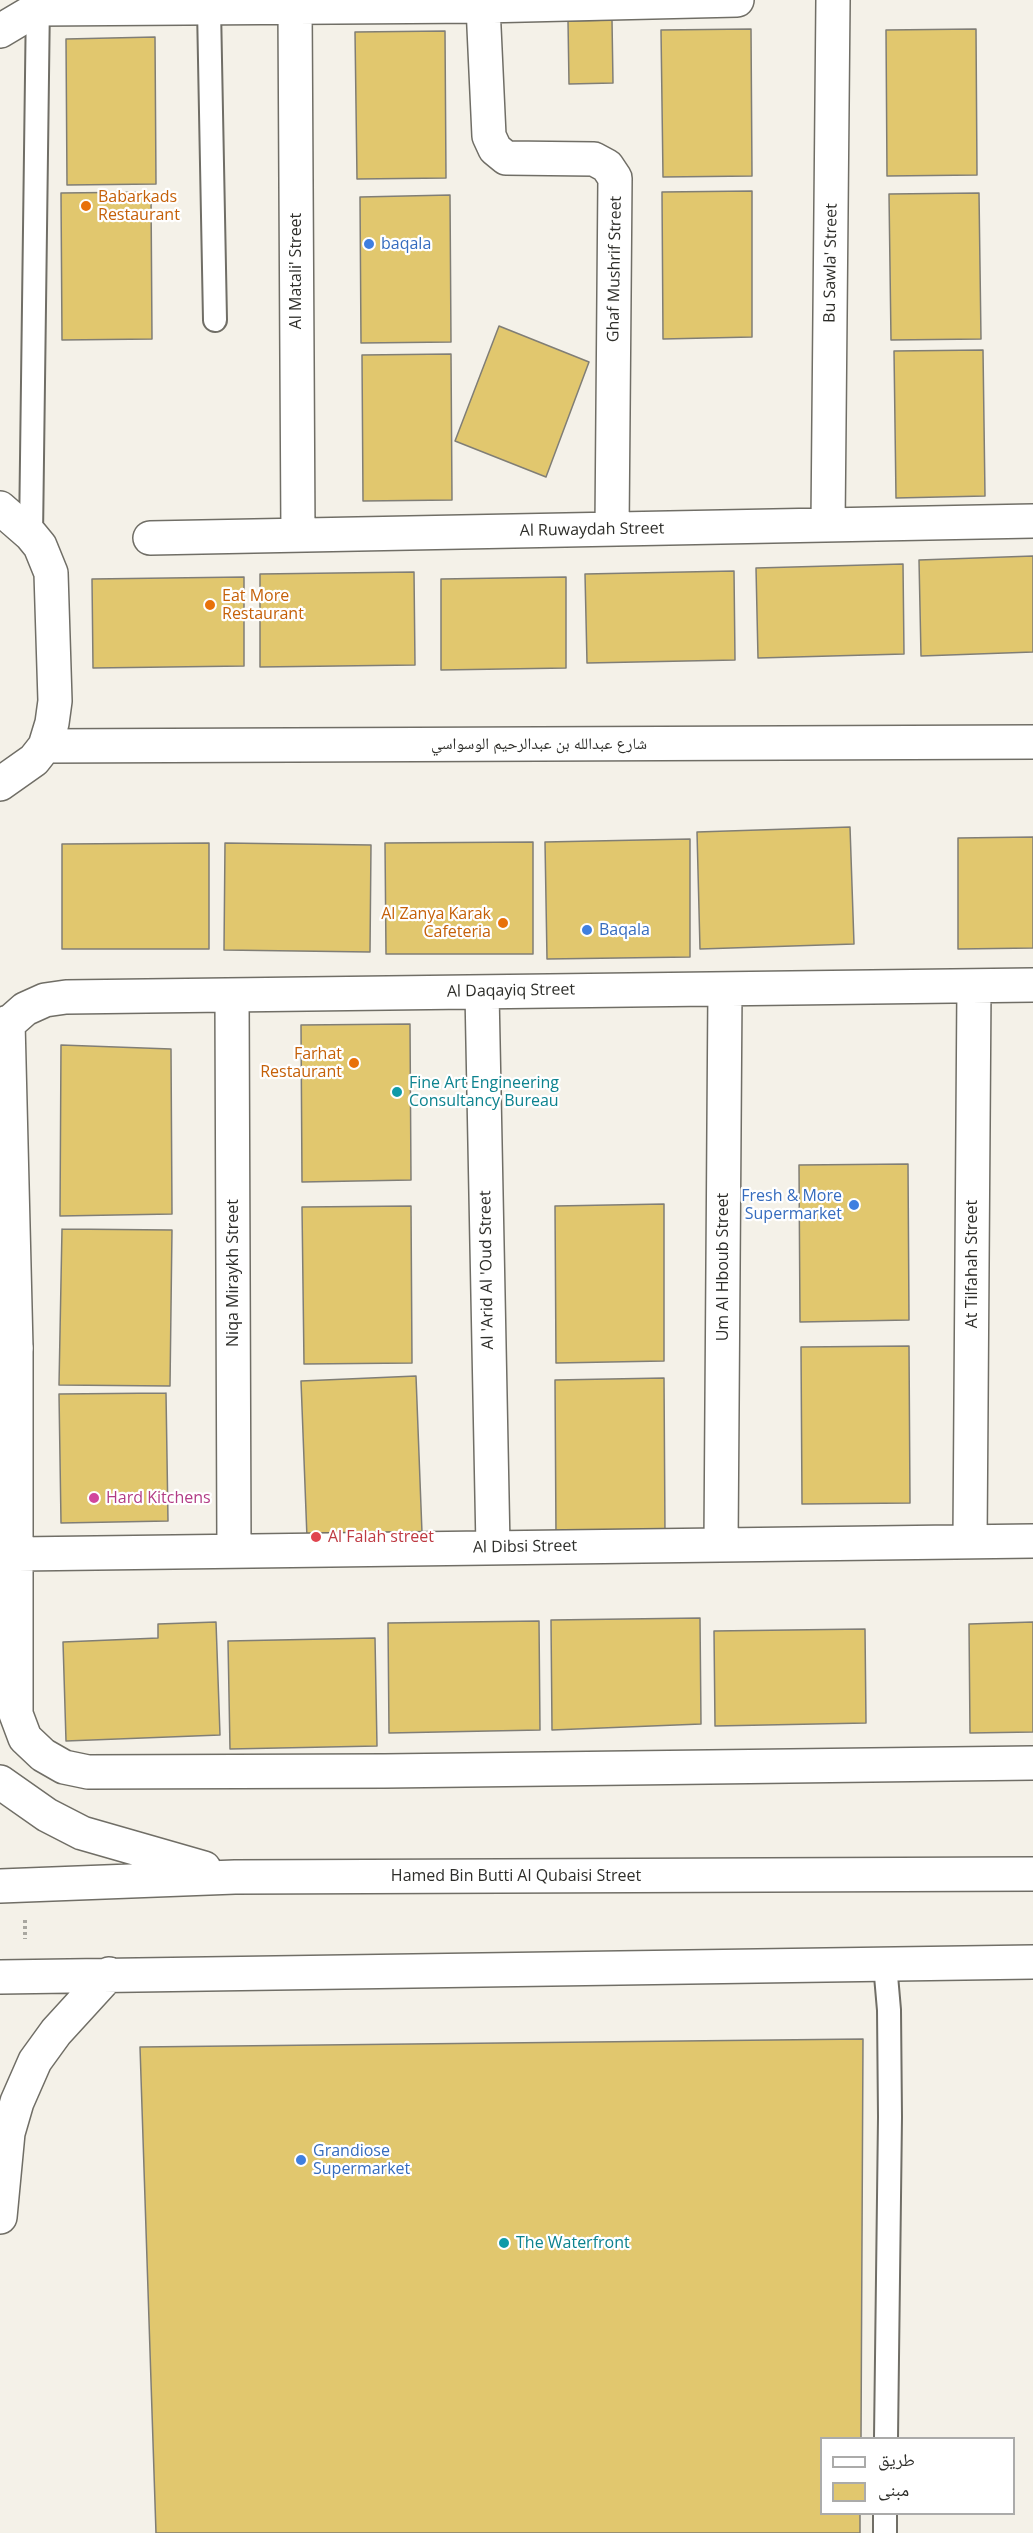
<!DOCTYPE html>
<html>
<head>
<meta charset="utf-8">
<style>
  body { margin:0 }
  #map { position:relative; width:1033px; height:2533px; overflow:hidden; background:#f4f1e8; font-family:"Open Sans","Noto Naskh Arabic",sans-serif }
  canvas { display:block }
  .legend { position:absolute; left:820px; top:2437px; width:195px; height:78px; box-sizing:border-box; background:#fff; border:2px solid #ababaa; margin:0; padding:8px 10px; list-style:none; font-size:18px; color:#2e2e2a }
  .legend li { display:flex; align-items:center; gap:12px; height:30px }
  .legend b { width:30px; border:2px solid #ababaa }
</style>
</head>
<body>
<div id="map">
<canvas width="1033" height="2533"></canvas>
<ul class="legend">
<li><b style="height:8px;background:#fff"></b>طريق</li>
<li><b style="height:16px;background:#e1c76e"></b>مبنى</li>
</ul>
</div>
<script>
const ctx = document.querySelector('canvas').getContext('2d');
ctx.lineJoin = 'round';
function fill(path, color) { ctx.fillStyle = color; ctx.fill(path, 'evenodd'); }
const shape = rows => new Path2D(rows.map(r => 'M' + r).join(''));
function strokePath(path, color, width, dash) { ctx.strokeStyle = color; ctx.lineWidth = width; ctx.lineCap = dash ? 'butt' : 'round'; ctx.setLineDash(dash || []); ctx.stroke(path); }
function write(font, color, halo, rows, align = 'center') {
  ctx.font = font + ' "Open Sans","Noto Naskh Arabic",sans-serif'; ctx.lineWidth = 4.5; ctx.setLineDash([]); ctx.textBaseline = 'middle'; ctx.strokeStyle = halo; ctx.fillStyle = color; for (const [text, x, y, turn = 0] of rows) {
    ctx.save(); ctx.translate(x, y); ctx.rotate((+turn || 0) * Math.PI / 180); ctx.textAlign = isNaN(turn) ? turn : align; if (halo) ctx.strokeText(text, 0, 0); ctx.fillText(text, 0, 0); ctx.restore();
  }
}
const building = shape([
  [612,20,613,83,569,84,568,21,612,20],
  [751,29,752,176,663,177,661,30,751,29],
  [976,29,977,175,887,176,886,30,976,29],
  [445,31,446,178,357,179,355,32,445,31],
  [155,37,156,184,67,185,66,39,155,37],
  [752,191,752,337,663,339,662,192,752,191],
  [151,192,152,339,62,340,61,193,151,192],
  [979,193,981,339,891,340,889,194,979,193],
  [450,195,451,342,361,343,360,197,450,195],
  [499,326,589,362,546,477,455,441,499,326],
  [983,350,985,496,896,498,894,351,983,350],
  [451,354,452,500,363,501,362,355,451,354],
  [1033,556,1033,652,921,656,919,560,1033,556],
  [903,564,904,654,758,658,756,568,903,564],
  [734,571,735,660,587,663,585,574,734,571],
  [414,572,415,665,260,667,260,574,414,572],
  [244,577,244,666,93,668,92,579,244,577],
  [566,577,566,668,441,670,441,579,566,577],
  [850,827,854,944,700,949,697,832,850,827],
  [1033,837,1033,948,958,949,958,838,1033,837],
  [690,839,690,957,547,959,545,842,690,839],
  [533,842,533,954,386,954,385,843,533,842],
  [209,843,209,949,62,949,62,844,209,843],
  [225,843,371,845,370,952,224,950,225,843],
  [410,1024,411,1180,302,1182,301,1025,410,1024],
  [61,1045,171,1049,172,1214,60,1216,61,1045],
  [908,1164,909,1320,800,1322,799,1165,908,1164],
  [664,1204,664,1361,556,1363,555,1206,664,1204],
  [411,1206,412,1363,304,1364,302,1207,411,1206],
  [62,1229,172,1230,170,1386,59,1385,62,1229],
  [909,1346,910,1503,802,1504,801,1347,909,1346],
  [416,1376,422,1533,307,1538,301,1381,416,1376],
  [664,1378,665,1535,556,1537,555,1380,664,1378],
  [166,1393,168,1521,61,1523,59,1394,166,1393],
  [700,1618,701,1724,552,1730,551,1620,700,1618],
  [539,1621,540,1730,389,1733,388,1623,539,1621],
  [216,1622,220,1735,66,1741,63,1642,158,1638,158,1624,216,1622],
  [1033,1622,1033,1732,970,1733,969,1624,1033,1622],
  [865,1629,866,1723,715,1726,714,1631,865,1629],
  [375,1638,377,1746,230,1749,228,1641,375,1638],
  [863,2039,861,2438,822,2438,822,2514,860,2514,860,2533,156,2533,140,2047,863,2039]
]);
fill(building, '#e1c76e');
strokePath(building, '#807e76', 1.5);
const service = shape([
  [209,8,215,320],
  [31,535,38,0],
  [885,1964,889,2010,890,2117,886,2438],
  [885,2514,885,2533]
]);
const minor = shape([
  [483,6,489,136,495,149,506,158,594,159,607,166,615,178,612,529],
  [295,7,298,535],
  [0,31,37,9,483,6,737,0],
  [0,508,31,535,40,546,51,573,55,701,52,723,45,746,34,760,0,784],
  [828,525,833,0],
  [150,538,1033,521],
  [45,746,1033,742],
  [482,992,493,1547],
  [232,995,234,1551],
  [8,1022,16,1348,16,1714,25,1738,43,1755,64,1767,88,1772,385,1771,1033,1763],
  [0,1031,25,1009,45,1000,66,997,1033,985],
  [970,1541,974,986],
  [721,1544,725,989],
  [18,1554,1033,1541]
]);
const secondary = shape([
  [0,1348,16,1348],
  [0,1782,47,1815,82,1833,204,1868],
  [0,1886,235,1877,1033,1874],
  [0,1977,1033,1962],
  [0,2217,8,2133,17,2102,35,2061,56,2032,109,1974]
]);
strokePath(service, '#706e66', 26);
strokePath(minor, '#706e66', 36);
strokePath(secondary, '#706e66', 36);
strokePath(shape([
  [25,1920,25,1939]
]), '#a9a7a0', 4, [3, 3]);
strokePath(service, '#fff', 22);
strokePath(minor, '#fff', 33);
strokePath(secondary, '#fff', 33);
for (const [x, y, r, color] of [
  [86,206,6,"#e8710a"],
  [369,244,6,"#3f7fe0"],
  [210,605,6,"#e8710a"],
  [503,923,6,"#e8710a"],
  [587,930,6,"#3f7fe0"],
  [354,1063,6,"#e8710a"],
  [397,1092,6,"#0f9aa8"],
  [854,1205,6,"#3f7fe0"],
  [94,1498,6,"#d1479c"],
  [316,1537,6,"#e0444e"],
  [301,2160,6,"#3f7fe0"],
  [504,2243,6,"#0f9aa8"]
]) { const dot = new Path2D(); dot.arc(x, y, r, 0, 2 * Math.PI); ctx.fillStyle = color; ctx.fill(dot); strokePath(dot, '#fff', 2); }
write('16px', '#c56008', '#fff', [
  ["Babarkads",98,197],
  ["Restaurant",98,215],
  ["Eat More",222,596],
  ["Restaurant",222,614],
  ["Al Zanya Karak",491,914,"right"],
  ["Cafeteria",491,932,"right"],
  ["Farhat",342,1054,"right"],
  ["Restaurant",342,1072,"right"]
], 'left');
write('16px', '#366cbe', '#fff', [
  ["baqala",381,244],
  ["Baqala",599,930],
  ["Fresh & More",842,1196,"right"],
  ["Supermarket",842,1214,"right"],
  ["Grandiose",313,2151],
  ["Supermarket",313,2169]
], 'left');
write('16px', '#2e2e2a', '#fff', [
  ["Bu Sawla' Street",831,263,-89],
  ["Ghaf Mushrif Street",615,269,-89],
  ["Al Matali' Street",296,271,-90],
  ["Al Ruwaydah Street",592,530,-1],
  ["شارع عبدالله بن عبدالرحيم الوسواسي",539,744],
  ["Al Daqayiq Street",511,991,-1],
  ["At Tilfahah Street",972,1264,-90],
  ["Um Al Hboub Street",723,1267,-90],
  ["Al 'Arid Al 'Oud Street",487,1270,-91],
  ["Niqa Miraykh Street",233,1273,-90],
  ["Al Dibsi Street",525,1547,-1],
  ["Hamed Bin Butti Al Qubaisi Street",516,1876]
]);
write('16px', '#0d838f', '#fff', [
  ["Fine Art Engineering",409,1083],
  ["Consultancy Bureau",409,1101],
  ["The Waterfront",516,2243]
], 'left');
write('16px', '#b23c85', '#fff', [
  ["Hard Kitchens",106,1498]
], 'left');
write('16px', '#be3a42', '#fff', [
  ["Al Falah street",328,1537]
], 'left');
</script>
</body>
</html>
